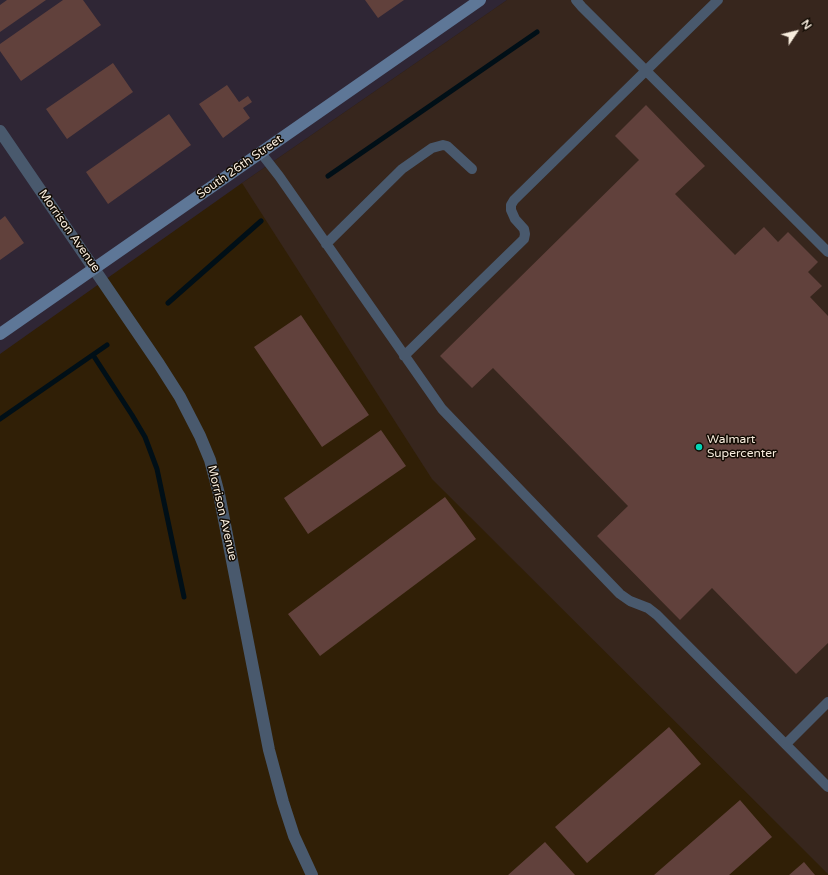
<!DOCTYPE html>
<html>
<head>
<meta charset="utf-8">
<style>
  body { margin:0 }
  #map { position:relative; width:828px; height:875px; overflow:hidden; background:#301f06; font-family:"Varela Round",sans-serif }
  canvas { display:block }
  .north { position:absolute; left:776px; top:12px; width:40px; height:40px; -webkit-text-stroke:3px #120b03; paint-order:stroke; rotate:55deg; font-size:11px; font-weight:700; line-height:16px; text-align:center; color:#f7ecdd }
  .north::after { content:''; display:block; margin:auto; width:14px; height:18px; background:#f7ecdd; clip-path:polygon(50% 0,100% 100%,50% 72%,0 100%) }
</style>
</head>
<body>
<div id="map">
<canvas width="828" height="875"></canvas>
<div class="north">N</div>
</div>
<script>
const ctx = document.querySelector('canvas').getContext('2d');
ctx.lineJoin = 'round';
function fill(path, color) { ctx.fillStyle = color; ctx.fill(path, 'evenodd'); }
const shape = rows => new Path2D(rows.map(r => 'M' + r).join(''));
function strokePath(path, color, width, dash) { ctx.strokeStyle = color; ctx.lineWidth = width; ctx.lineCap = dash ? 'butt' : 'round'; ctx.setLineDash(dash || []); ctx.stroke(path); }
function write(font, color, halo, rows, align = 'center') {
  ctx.font = font + ' "Varela Round",sans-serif'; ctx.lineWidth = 3; ctx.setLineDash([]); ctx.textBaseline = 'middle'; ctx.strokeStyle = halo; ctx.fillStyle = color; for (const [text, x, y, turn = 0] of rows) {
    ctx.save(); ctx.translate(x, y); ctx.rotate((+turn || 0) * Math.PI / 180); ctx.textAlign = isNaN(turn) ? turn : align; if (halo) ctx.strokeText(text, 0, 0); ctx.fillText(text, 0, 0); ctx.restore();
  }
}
fill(shape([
  [507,0,828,0,828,874,432,479,242,183]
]), '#37261d');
fill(shape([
  [0,0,507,0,242,183,0,354]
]), '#2f2635');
strokePath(shape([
  [328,176,537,32],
  [168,303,261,221],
  [93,355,132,415,145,437,157,469,184,597],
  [0,419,107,345]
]), '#000f17', 5);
fill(shape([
  [7,0,46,0,0,32,0,5],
  [63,0,83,0,101,25,21,81,0,51,0,44],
  [365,0,404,0,378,18],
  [113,63,133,92,67,139,46,109],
  [227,85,239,102,248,96,252,102,243,108,250,118,223,138,199,104],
  [646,105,705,166,675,194,735,255,764,227,778,242,788,232,818,262,808,272,822,286,810,297,828,316,828,643,796,674,712,588,680,620,597,536,628,506,493,368,472,388,440,356,639,160,615,136],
  [169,114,191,145,108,204,86,172],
  [5,216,24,243,0,260,0,220],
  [301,315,369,415,322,447,254,347],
  [381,430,406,466,308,534,284,498],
  [445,497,476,539,320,656,288,614],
  [669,727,701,764,587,863,555,827],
  [740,800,772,837,729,875,654,875],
  [545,842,575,875,508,875],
  [804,862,815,875,789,875]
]), '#61413c');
strokePath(shape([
  [576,0,582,7,828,252],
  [261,153,279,176,442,409,620,594,630,601,648,608,657,615,828,787],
  [326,244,402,169,432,148,443,145,447,146,472,169],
  [404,356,524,239,525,234,524,229,515,219,511,210,511,205,514,200,718,0],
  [786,744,828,702]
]), '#49596d', 10);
strokePath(shape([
  [0,131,159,364,180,397,200,436,210,460,219,494,269,750,283,802,294,836,312,875]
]), '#49596d', 12);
strokePath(shape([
  [0,334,480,0]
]), '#5e7797', 12);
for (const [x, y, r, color] of [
  [699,447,4,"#05d5b6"]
]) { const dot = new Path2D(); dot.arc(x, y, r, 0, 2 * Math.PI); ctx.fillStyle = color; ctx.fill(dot); strokePath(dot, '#120b03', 1.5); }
write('12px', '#f7ecdd', '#120b03', [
  ["South 26th Street",240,167,-35],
  ["Morrison Avenue",69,231,55],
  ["Morrison Avenue",222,513,77]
]);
write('12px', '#f7ecdd', '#120b03', [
  ["Walmart",707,440],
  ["Supercenter",707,454]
], 'left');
</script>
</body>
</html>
